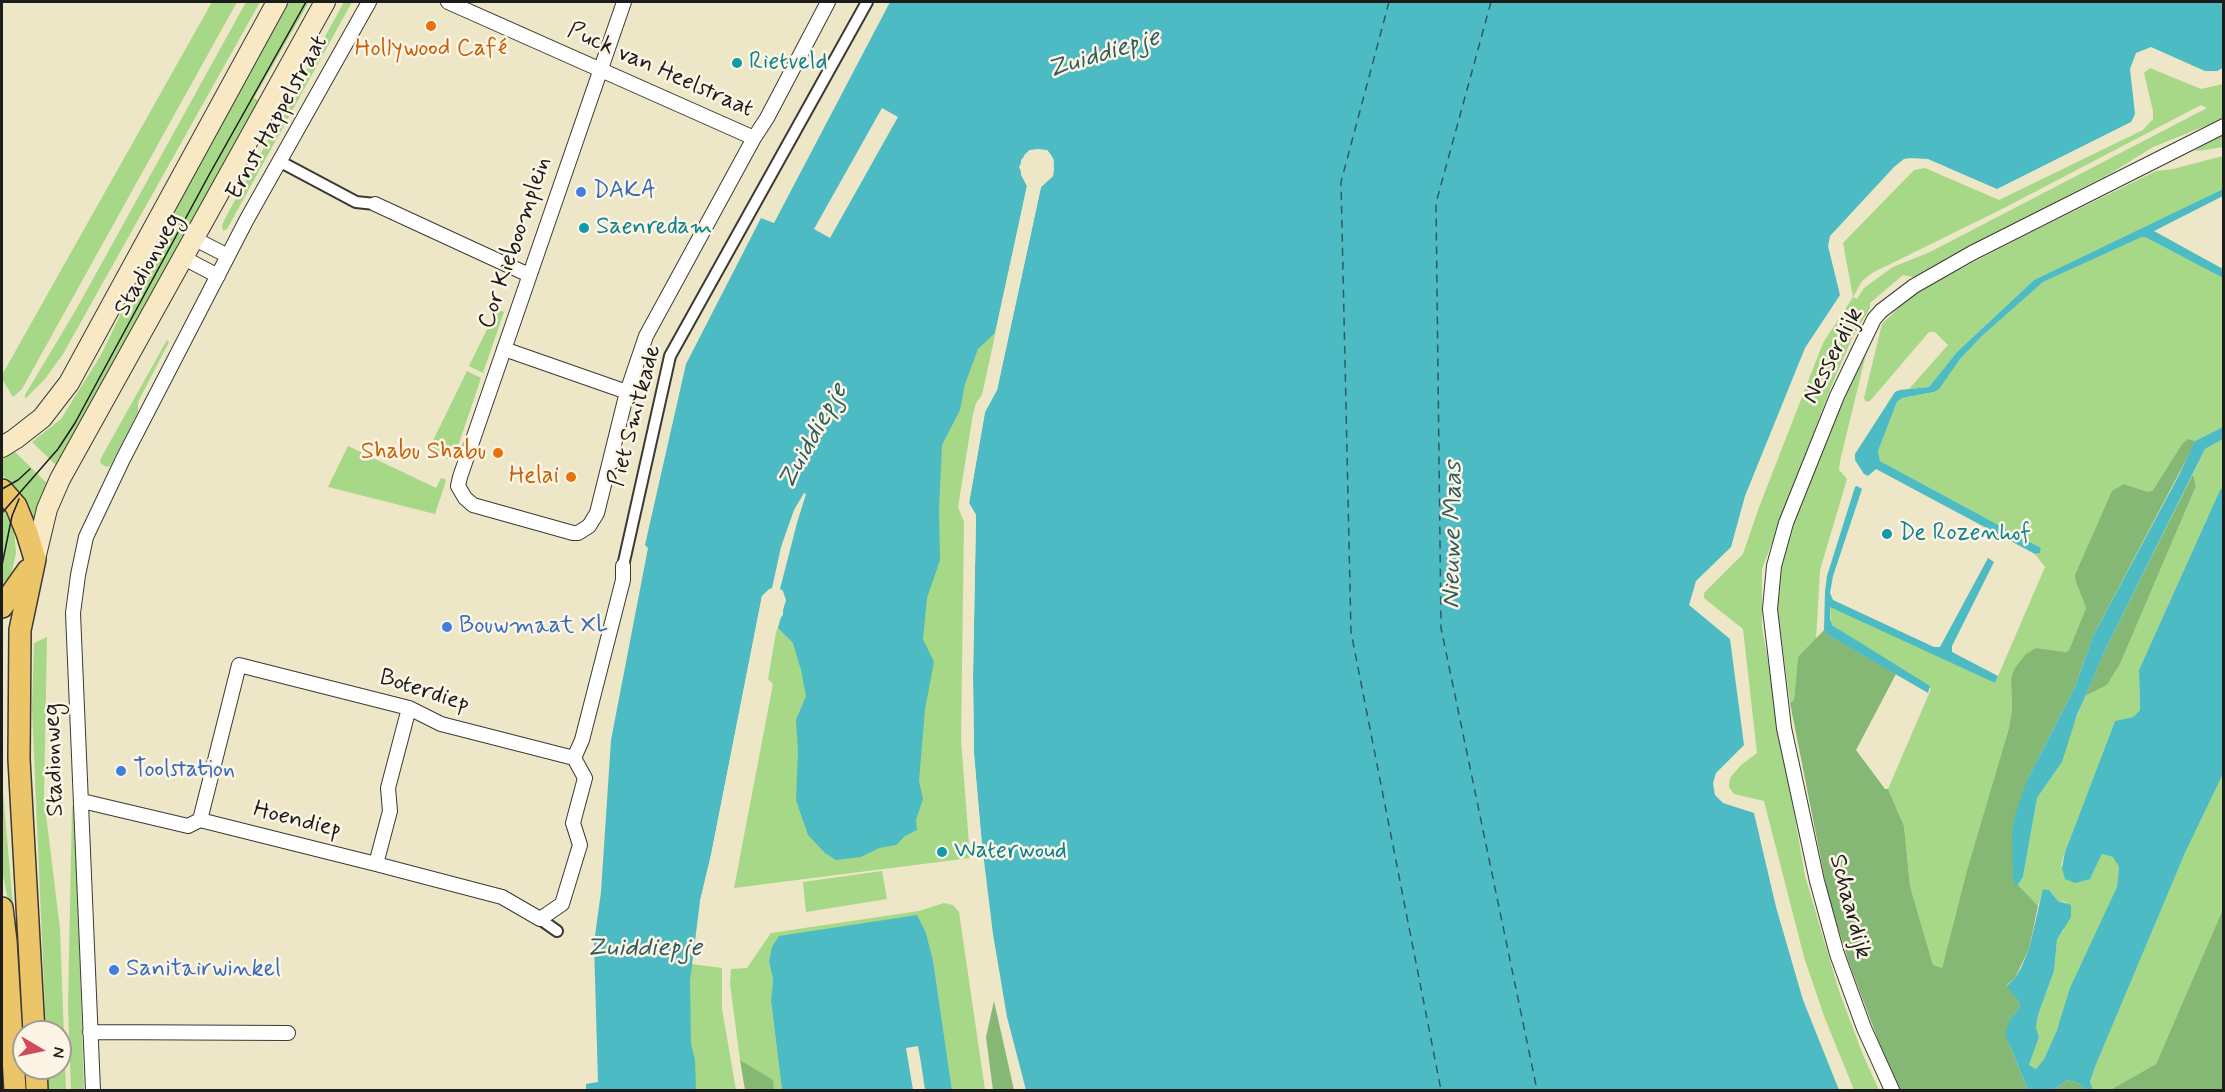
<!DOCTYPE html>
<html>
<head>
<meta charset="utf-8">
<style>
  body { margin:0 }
  #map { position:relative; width:2225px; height:1092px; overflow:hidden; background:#ede6c7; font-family:Mynerve,sans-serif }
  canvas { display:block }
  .frame { position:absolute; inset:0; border:3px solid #1c1c1c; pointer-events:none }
  .north { position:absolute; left:12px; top:1020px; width:60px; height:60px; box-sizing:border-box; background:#fcf5e5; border:2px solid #a29e95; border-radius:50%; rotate:99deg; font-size:16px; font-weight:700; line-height:24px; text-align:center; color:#1c1c1c }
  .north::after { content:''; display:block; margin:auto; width:21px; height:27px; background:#d1495b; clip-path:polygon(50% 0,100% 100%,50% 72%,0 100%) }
</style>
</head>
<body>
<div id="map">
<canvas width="2225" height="1092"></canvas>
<div class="frame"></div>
<div class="north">N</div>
</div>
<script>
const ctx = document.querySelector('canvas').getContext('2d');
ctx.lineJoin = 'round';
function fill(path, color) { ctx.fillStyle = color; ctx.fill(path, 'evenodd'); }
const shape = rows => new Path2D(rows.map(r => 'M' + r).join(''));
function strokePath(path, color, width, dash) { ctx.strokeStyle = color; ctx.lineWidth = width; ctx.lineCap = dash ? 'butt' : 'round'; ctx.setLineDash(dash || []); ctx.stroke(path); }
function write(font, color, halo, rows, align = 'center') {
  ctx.font = font + ' Mynerve,sans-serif'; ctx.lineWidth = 5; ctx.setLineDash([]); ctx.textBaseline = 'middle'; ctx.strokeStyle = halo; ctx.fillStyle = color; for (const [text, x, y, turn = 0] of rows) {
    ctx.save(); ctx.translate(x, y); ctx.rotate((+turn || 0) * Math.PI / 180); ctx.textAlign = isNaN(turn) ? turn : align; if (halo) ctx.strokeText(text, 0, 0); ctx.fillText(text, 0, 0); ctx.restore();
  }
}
fill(shape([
  [212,2,237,2,22,389,13,397,2,379,2,375],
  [246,2,260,2,63,354,45,379,25,399,25,395,77,308],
  [286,2,309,2,254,98,261,102,59,468,32,442,61,419,101,355,168,216],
  [344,2,352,2,227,229,223,231,222,225,228,213],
  [2150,68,2201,89,2223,84,2223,119,2153,147,2111,173,1913,277,1903,275,1870,303,1870,308,1852,338,1829,392,1762,569,1762,627,1805,876,1839,991,1863,1055,1879,1090,1854,1090,1824,1016,1804,957,1764,801,1734,794,1729,787,1730,778,1741,765,1757,753,1743,629,1704,598,1704,593,1743,554,1758,510,1823,343,1853,297,1843,243,1914,170,1925,168,1999,200,2143,130,2153,119,2153,111,2144,73],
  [2201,105,2207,108,1930,252,1893,267,1864,288,1857,299,1853,297,1862,281,1872,273,2006,207],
  [2223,135,2223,147,2199,151,2195,150],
  [2223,156,2223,189,2034,280,1957,352,1929,387,1909,389,1948,345,1935,332,1929,332,1870,401,1866,402,1864,398,1882,324,1909,298,1937,281,2026,235,2156,171,2173,169],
  [1021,215,982,395,976,403,973,414,958,507,964,522,961,739,970,858,734,888,773,684,768,679,778,621,885,557],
  [2142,237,2147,238,2223,278,2223,427,2195,441,2188,440,2182,444,2153,490,2148,492,2124,484,2076,582,2086,608,2069,650,2068,652,2036,648,2011,678,2012,710,2009,728,1967,870,1942,968,1937,968,1933,965,1910,886,1904,826,1888,789,1931,689,1831,624,1830,606,1995,683,2045,567,2035,554,2040,553,2041,548,1880,461,1878,451,1897,402,1902,398,1934,392,1960,359,1982,336,2043,282],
  [497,309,504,312,483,373,469,366],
  [167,340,169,342,138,402,138,412,110,466,107,467,100,463,101,458],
  [1865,346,1867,350,1840,461,1839,470,1847,479,1820,570,1816,640,1798,657,1794,700,1790,703,1778,612,1777,592,1784,555,1799,510],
  [467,371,481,378,454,458,444,459,428,451],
  [2223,439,2223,487,2220,490,2139,670,2140,710,2133,717,2115,721,2065,852,2061,866,2090,879,2102,854,2114,857,2119,867,2117,887,2057,1030,2044,1059,2036,1069,2029,1065,2039,1037,2036,1027,2038,1015,2054,971,2057,940,2064,930,2066,902,2058,901,2049,890,2044,889,2038,906,2017,886,2023,877,2037,798,2062,762,2067,742,2085,696,2107,685,2120,664,2196,486,2193,474,2205,449],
  [348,446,436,488,441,478,445,479,446,481,435,514,328,487],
  [15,452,51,487,34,530,13,485,2,475,2,458],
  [2,506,14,530,16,553,11,575,2,591],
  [47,637,44,798,60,929,66,1090,48,1090,47,1068,60,1068,60,1032,46,1032,32,709,34,643],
  [2223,774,2223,909,2156,1064,2110,1090,2093,1090,2090,1083,2095,1067,2185,853],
  [2,780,16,941,2,870],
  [75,805,77,875,84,1090,71,1090,68,1006,72,806],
  [882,871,887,899,806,912,803,882],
  [944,903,953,905,959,912,985,1090,952,1090,933,960,926,933,769,962,773,979,771,1001,782,1090,774,1090,772,1080,740,1060,730,984,731,969,747,968,771,933,919,911],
  [691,964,722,968,722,1009,736,1090,682,1090]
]), '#a6d887');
fill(shape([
  [2188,439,2195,441,2194,445,2093,636,2075,687,2028,778,2013,880,2038,906,2029,949,2015,978,2007,985,2018,1001,2020,1007,2010,1019,2009,1044,2028,1090,1897,1090,1849,963,1828,895,1790,703,1794,700,1798,657,1824,630,1828,635,1896,674,1856,750,1885,789,1888,789,1904,826,1910,886,1933,965,1942,968,1967,870,2009,728,2012,710,2011,678,2015,668,2026,654,2036,648,2067,652,2069,650,2086,608,2076,582,2075,575,2112,491,2124,484,2148,492,2153,490,2182,444],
  [2193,474,2196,486,2120,664,2107,685,2085,696,2107,646],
  [2223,909,2223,1090,2110,1090,2156,1064],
  [994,1001,1014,1090,993,1090,986,1037],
  [740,1060,773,1080,774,1090,745,1090],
  [2068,1080,2078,1083,2086,1090,2053,1090]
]), '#84b874');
fill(shape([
  [890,2,2223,2,2223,68,2217,71,2205,71,2151,47,2136,53,2130,69,2135,114,2131,122,1997,189,1928,159,1910,158,1904,159,1894,167,1830,236,1828,246,1840,295,1805,348,1745,496,1731,547,1696,581,1689,605,1730,639,1744,745,1716,773,1713,783,1715,795,1723,803,1754,813,1776,907,1803,1000,1839,1090,1026,1090,1007,1017,993,934,981,836,974,754,973,676,976,515,969,503,985,412,997,390,1041,187,1053,176,1054,160,1051,155,1047,150,1030,150,1021,160,1021,175,1027,186,995,333,978,349,965,384,960,410,942,445,939,510,940,560,927,598,923,639,934,662,925,709,919,781,923,799,916,820,917,830,905,836,896,845,879,848,861,857,836,860,825,853,808,835,796,800,798,752,796,720,806,696,801,670,793,643,777,627,778,621,783,615,783,591,776,588,769,589,762,596,711,855,700,901,690,981,691,1044,695,1060,696,1090,586,1090,586,1084,598,1082,594,943,601,892,611,740,648,548,645,545,686,364,761,218,774,223],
  [2223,189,2223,196,2154,231,2223,269,2223,278,2147,238,2142,237,2043,282,1982,336,1960,359,1939,389,1934,392,1902,398,1897,402,1878,451,1880,461,2041,548,2040,553,2035,554,1876,469,1868,476,1864,474,1855,460,1855,454,1895,392,1900,390,1929,387,1957,352,2034,280],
  [2223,427,2223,439,2205,449,2107,646,2077,715,2062,762,2037,798,2023,877,2017,886,2013,880,2012,833,2015,815,2028,778,2075,687,2093,636,2179,475,2195,441],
  [1857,486,1862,489,1833,576,1830,593,1833,600,1934,647,1940,647,1988,558,1994,562,1952,646,1952,652,1998,676,1995,683,1830,607,1830,619,1832,625,1930,686,1928,693,1828,635,1824,630,1825,592,1827,576,1855,487],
  [2223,487,2223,774,2185,853,2095,1067,2090,1082,2093,1090,2086,1090,2078,1083,2068,1080,2053,1090,2028,1090,2005,1034,2010,1019,2020,1007,2018,1001,2007,986,2015,978,2021,968,2029,949,2043,889,2049,890,2058,901,2071,905,2071,917,2057,940,2054,971,2038,1015,2036,1027,2039,1037,2029,1065,2036,1069,2044,1059,2057,1030,2070,988,2117,887,2119,867,2113,857,2102,854,2090,879,2075,883,2065,879,2062,868,2065,852,2115,721,2133,717,2140,710,2139,670,2220,490],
  [917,915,926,933,933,960,952,1090,782,1090,771,1001,773,979,769,962,772,947,779,936]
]), '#4cbbc3');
fill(shape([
  [882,108,898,117,830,238,814,229],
  [1038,149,1047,150,1051,155,1054,168,1053,176,1041,187,997,390,985,412,969,503,976,515,973,676,974,754,983,856,980,857,971,754,970,676,973,515,966,503,982,412,994,389,1038,186,1050,175,1051,168,1049,157,1045,153,1038,152,1027,156,1022,167,1030,187,998,333,994,338,1027,186,1019,167,1025,154,1030,150],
  [804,493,806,494,797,523,780,589,783,591,786,600,777,631,774,627,776,620,780,614,783,600,781,593,776,591,770,592,765,597,714,855,703,900,700,901,711,855,762,596,772,588,781,547,794,510],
  [918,1046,921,1063,925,1090,913,1090,906,1048]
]), '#ede6c7');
strokePath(shape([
  [1389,2,1341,182,1351,632,1441,1090],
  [1491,2,1436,203,1441,628,1537,1090]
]), '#2f5c5f', 1.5, [8, 6]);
const pedestrian = shape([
  [279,161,356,202,375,204],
  [623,566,670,356,867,2],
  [540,919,557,931]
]);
const minor = shape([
  [448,2,754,138],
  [624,2,460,477,458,486,465,498,473,505,573,533,578,533,589,526,597,513,627,392,646,336,754,138,767,118,828,2],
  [375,204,529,275],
  [193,238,228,256],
  [182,257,218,276],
  [504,349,627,392],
  [574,758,582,740,623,580,623,566],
  [82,801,188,826,200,820,376,864,502,897,540,919,562,904,580,845,573,823,585,778,574,758,441,724,409,708,239,665,200,820],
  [376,864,390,811,388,788,409,708],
  [90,1032,288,1033],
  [93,1090,73,613,78,575,86,537,123,459,247,219,369,2],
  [1892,1090,1864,1028,1837,954,1817,881,1784,728,1770,609,1774,566,1786,523,1837,396,1874,319,1881,311,1914,286,1972,253,2224,126]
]);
const secondary = shape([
  [2,447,15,439,42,418,69,383,277,2],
  [35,559,47,509,60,479,325,2]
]);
const primary = shape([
  [2,490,16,506,27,533,35,559,20,630,19,759,34,1032],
  [2,607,28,570],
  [2,908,6,941,15,1090],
  [36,1068,37,1090]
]);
strokePath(pedestrian, '#3b3a36', 14);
strokePath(minor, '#3b3a36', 16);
strokePath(secondary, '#3b3a36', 22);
strokePath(primary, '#3b3a36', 24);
strokePath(pedestrian, '#fff', 10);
strokePath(minor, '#fff', 14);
strokePath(secondary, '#f8e8c3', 20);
strokePath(primary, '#edc569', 21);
strokePath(shape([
  [2,489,18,480,30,469],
  [2,513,58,449,75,423,209,175,306,2],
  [2,565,12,516,19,499]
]), '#1c1c1c', 1.5);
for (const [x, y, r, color] of [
  [431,26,6,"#e8710a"],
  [737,63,6,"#0f9aa8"],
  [581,192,6,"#3f7fe0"],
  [584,228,6,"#0f9aa8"],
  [498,453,6,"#e8710a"],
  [571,477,6,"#e8710a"],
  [1887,534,6,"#0f9aa8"],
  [447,627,6,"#3f7fe0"],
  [121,771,6,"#3f7fe0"],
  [942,852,6,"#0f9aa8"],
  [114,970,6,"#3f7fe0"]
]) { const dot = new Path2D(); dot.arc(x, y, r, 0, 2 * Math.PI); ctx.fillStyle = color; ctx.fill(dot); strokePath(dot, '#fcf5e5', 2); }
write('24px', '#c56008', '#fcf5e5', [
  ["Hollywood Café",431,50,"center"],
  ["Shabu Shabu",486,453],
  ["Helai",559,477]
], 'right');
write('24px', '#0d838f', '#fcf5e5', [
  ["Rietveld",749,63],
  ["Saenredam",596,228],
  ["De Rozenhof",1899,534],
  ["Waterwoud",954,852]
], 'left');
write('24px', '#1c1c1c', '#fcf5e5', [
  ["Puck van Heelstraat",660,71,24],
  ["Ernst Happelstraat",278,118,-61],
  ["Cor Kieboomplein",516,243,-71],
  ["Stadionweg",149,265,-61],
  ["Nesserdijk",1834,356,-63],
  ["Piet Smitkade",636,416,-75],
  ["Boterdiep",424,692,18],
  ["Stadionweg",55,760,-92],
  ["Hoendiep",297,821,14],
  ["Schaardijk",1849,907,75]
]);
write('24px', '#366cbe', '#fcf5e5', [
  ["DAKA",593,192],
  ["Bouwmaat XL",459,627],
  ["Toolstation",133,771],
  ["Sanitairwinkel",126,970]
], 'left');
write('italic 26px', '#2f5c5f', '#fcf5e5', [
  ["Zuiddiepje",1104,55,-17],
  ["Zuiddiepje",814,437,-61],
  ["Nieuwe Maas",1454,535,-89],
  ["Zuiddiepje",644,950]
]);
</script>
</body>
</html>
